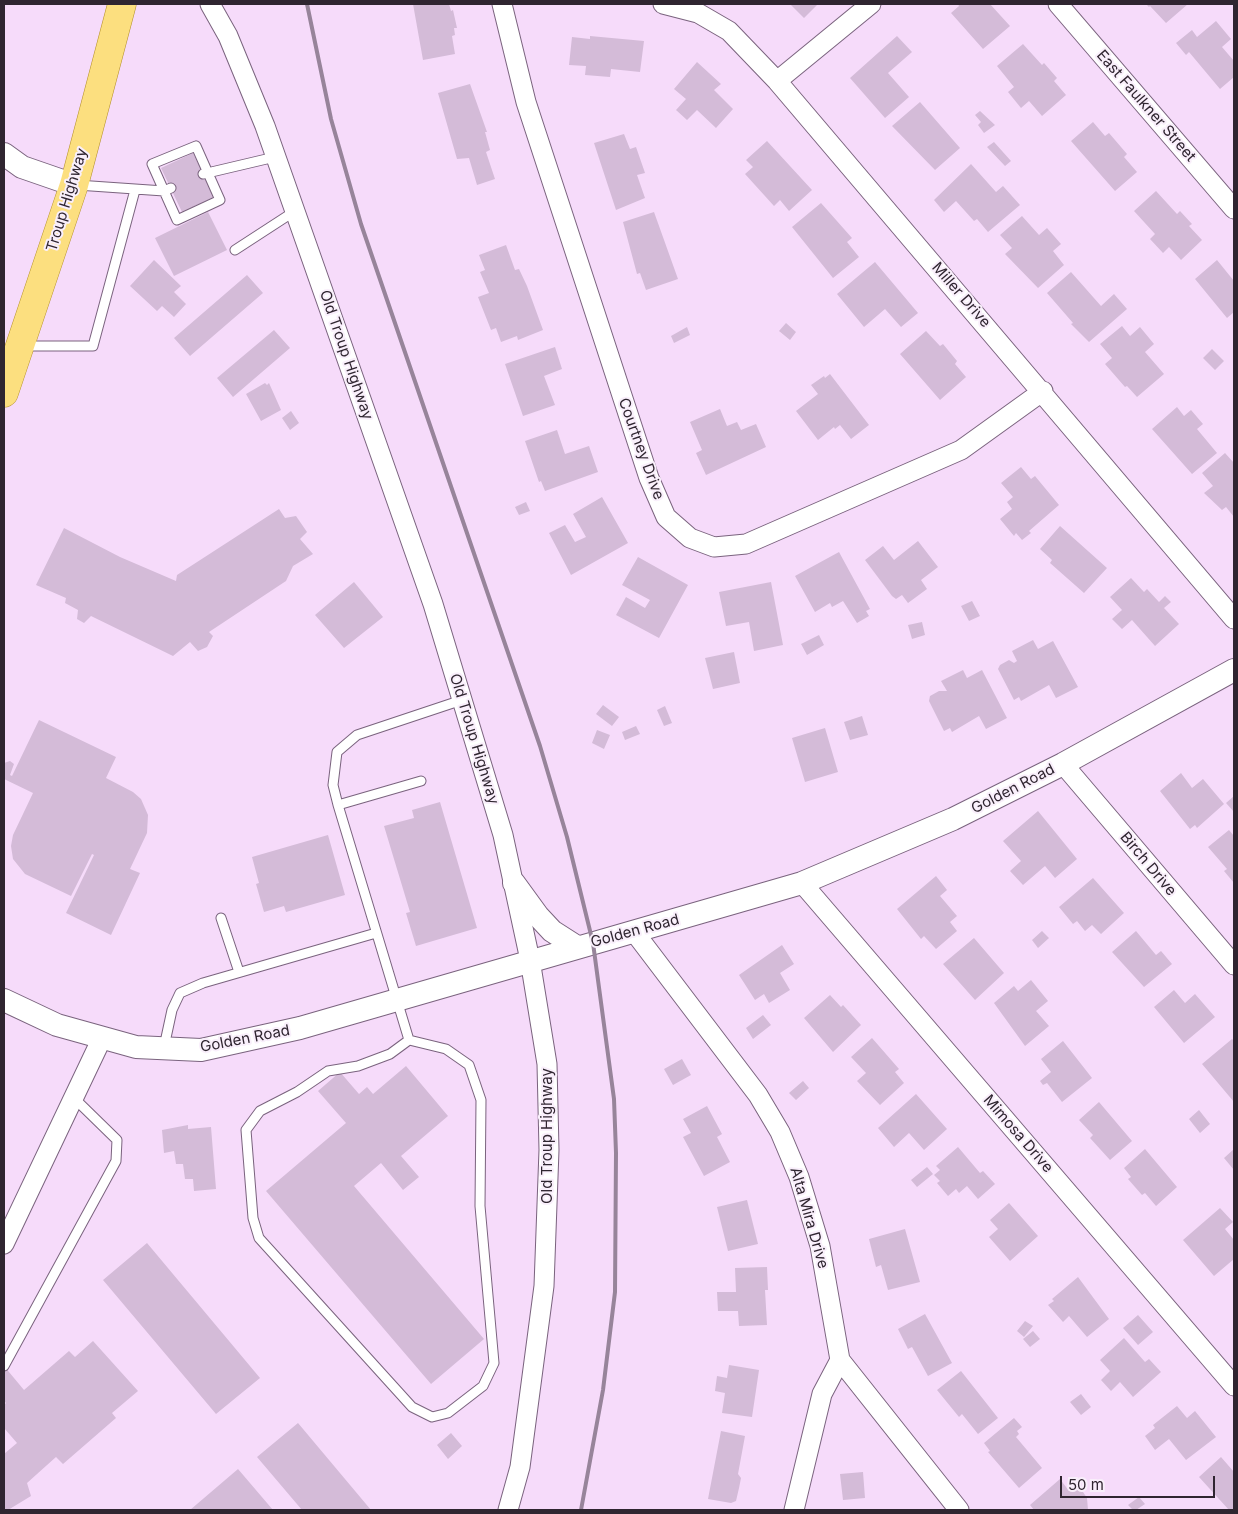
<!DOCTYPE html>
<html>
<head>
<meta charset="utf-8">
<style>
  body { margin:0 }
  #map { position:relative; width:1238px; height:1514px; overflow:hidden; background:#f6dbfa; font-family:Inter,sans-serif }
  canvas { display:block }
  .frame { position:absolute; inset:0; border:5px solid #2f2530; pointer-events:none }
  .scale { position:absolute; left:1060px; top:1476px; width:155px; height:22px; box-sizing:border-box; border:2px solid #2f2530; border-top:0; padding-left:6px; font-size:15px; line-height:18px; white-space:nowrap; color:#2f2530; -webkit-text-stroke:4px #f9effb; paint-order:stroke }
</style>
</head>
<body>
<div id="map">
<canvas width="1238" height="1514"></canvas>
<div class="frame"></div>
<div class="scale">50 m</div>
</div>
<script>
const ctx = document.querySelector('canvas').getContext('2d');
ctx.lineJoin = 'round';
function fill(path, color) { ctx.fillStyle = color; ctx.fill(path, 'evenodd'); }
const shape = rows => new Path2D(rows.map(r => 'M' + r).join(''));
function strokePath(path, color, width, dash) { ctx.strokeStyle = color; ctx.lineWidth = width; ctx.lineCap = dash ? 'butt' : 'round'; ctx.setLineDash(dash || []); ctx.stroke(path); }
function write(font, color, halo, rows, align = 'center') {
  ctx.font = font + ' Inter,sans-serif'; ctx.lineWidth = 4; ctx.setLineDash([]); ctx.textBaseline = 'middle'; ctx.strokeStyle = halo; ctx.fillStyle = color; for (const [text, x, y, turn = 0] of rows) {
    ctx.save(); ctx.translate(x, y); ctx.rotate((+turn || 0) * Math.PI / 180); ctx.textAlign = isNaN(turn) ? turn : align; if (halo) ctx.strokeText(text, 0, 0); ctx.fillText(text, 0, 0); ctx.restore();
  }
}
fill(shape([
  [413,4,449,4,451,11,453,10,457,28,454,28,455,35,452,36,455,54,423,60],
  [790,4,818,4,804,18],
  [958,4,990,4,1010,26,983,49,951,13,959,6],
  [1146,4,1188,4,1166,23,1150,6,1149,7],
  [1216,21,1231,39,1222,47,1234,61,1234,77,1220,89,1189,52,1186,55,1176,43,1192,30,1197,37],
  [590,36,644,41,640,72,611,69,610,77,585,75,586,66,569,65,572,37,590,39],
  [897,36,912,52,888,73,909,97,885,118,850,78],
  [1023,44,1042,65,1044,63,1057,78,1054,81,1066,95,1042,116,1029,101,1021,108,1008,92,1014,87,997,66],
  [697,62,721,84,714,90,733,109,716,128,697,110,687,120,676,110,686,99,674,89],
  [470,84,487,132,485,132,490,150,486,152,495,179,477,185,469,158,457,159,438,93],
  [920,102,960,148,935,170,892,126],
  [980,111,995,125,984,133,978,125,981,122,975,115],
  [1093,122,1105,136,1109,133,1127,154,1124,157,1137,172,1115,191,1071,141],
  [624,134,630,149,636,147,644,170,645,173,637,175,645,198,616,210,594,143],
  [767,141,812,190,789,211,780,200,774,206,745,174,753,167,746,160],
  [994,142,1011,161,1005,166,987,147],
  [193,153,214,197,182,212,161,168],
  [971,164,996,192,1003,186,1020,205,988,232,977,219,974,221,956,201,944,212,934,200],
  [1156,191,1177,214,1180,211,1192,224,1189,226,1202,240,1181,260,1169,247,1163,253,1150,239,1155,234,1134,211],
  [821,203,852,238,847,242,859,257,833,278,792,227],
  [208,212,227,250,174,276,155,238],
  [654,212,678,279,646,290,640,273,637,274,623,222],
  [1022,216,1039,235,1047,228,1061,244,1053,251,1064,265,1038,288,1005,254,1012,248,1000,235],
  [506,245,515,270,519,269,527,286,543,330,518,340,517,336,501,342,496,328,491,330,478,297,489,293,480,272,485,270,479,255],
  [154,260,181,286,174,292,186,304,174,317,162,306,157,311,130,286],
  [1217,260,1234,281,1234,312,1227,318,1195,279],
  [875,262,918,313,901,327,885,309,864,327,837,294],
  [1071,272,1101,306,1114,294,1127,309,1089,342,1071,324,1073,323,1047,293],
  [247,275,263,293,190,356,174,338],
  [786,323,796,332,790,340,779,331],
  [1122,326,1130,336,1140,327,1154,344,1145,352,1164,374,1137,397,1127,386,1125,387,1105,364,1112,358,1100,344],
  [687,327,690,335,674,343,671,336],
  [274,330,290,348,233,397,217,378],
  [926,331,940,346,943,344,957,361,955,364,966,377,940,400,900,354],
  [555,347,562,369,544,376,555,405,523,416,505,364],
  [1212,349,1224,361,1215,370,1203,358],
  [830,374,869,425,851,439,840,425,835,429,834,427,818,440,796,411,818,394,811,385,824,376,825,378],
  [265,383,267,385,269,383,281,410,261,421,246,394],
  [1177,407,1184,416,1191,410,1203,424,1197,429,1217,453,1192,474,1152,429],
  [720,409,727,426,737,422,741,430,756,424,766,447,706,475,696,453,702,450,690,422],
  [291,411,299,423,290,430,282,418],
  [557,430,565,454,589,446,598,472,545,491,541,481,539,482,525,441],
  [1225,453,1234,463,1234,517,1226,507,1222,510,1204,493,1213,486,1202,473],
  [1021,467,1031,479,1035,476,1059,505,1029,531,1031,533,1022,540,1016,533,1014,536,1000,519,1012,509,1007,502,1013,497,1001,483],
  [602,497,628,543,571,575,549,533,565,525,575,542,586,537,573,514],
  [526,502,530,511,519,515,515,507],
  [279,509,285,518,296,516,307,532,300,539,313,554,293,566,286,581,209,632,213,636,207,647,198,651,190,642,173,656,91,616,84,623,77,619,78,610,65,603,66,598,36,585,64,528,120,557,176,581,177,575],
  [1060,526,1107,568,1084,593,1050,563,1052,560,1040,549],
  [918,541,938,567,921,580,927,589,908,603,902,595,896,599,892,596,865,560,883,546,894,560],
  [839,552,870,609,866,611,869,616,857,623,843,601,832,607,830,603,815,612,795,576],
  [638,557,688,585,659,638,616,615,626,597,645,608,650,600,622,585],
  [1131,578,1144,592,1147,589,1159,602,1165,596,1171,602,1164,608,1179,624,1155,646,1132,620,1122,629,1112,619,1122,610,1110,597],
  [354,582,383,617,344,648,315,615],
  [771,582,783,645,754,651,749,622,726,626,719,592],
  [972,601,980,616,969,621,961,606],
  [922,622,925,635,912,639,908,625],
  [819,635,824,645,807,655,801,644],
  [1033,640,1038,649,1053,641,1078,687,1056,698,1049,685,1021,701,1019,697,1014,700,998,669,1000,665,1009,660,1014,663,1017,661,1012,651],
  [734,652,740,683,713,689,705,658],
  [963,670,967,678,982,670,1007,718,986,729,979,716,952,732,950,728,944,731,929,701,930,696,939,691,947,691,941,681],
  [603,705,619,717,612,726,596,714],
  [665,706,672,723,664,726,657,710],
  [862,716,868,735,850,740,844,722],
  [39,720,116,757,106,778,133,792,141,799,148,815,147,833,130,869,140,873,111,935,66,913,94,855,92,854,71,896,25,874,13,859,11,846,13,835,33,793,4,779,4,763,10,761,14,764,10,775,12,776],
  [636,726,640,734,625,740,622,732],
  [825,728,838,772,805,782,792,738],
  [597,730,610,735,604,749,592,743],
  [1181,773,1192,788,1203,779,1224,804,1197,828,1195,825,1190,829,1160,791],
  [1234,796,1234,812,1226,803],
  [440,802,477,928,416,946,406,913,410,912,384,826,414,818,412,810],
  [1038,811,1077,859,1055,878,1045,866,1023,885,1010,871,1021,861,1003,841],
  [1229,830,1234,836,1234,883,1224,871,1227,869,1208,847],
  [328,835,345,895,286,912,284,906,264,912,256,884,259,883,252,857],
  [936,876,947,890,940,896,957,916,950,922,957,931,936,949,924,936,921,939,897,909],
  [1093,878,1124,913,1101,934,1092,925,1085,931,1077,921,1073,924,1059,907],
  [1042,931,1049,938,1038,948,1032,940],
  [1136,931,1156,955,1161,951,1172,964,1144,987,1112,952],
  [974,938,1004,973,975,1000,943,964],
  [782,945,794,964,780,973,790,990,769,1003,764,994,755,1000,739,975],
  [1031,980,1048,1001,1036,1011,1049,1026,1025,1046,994,1003,1014,986,1018,991],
  [1174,990,1185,1003,1195,994,1215,1017,1184,1043,1154,1007],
  [830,995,841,1007,843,1005,861,1025,833,1052,804,1018],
  [763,1015,771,1025,753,1039,746,1028],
  [872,1038,899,1069,895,1072,904,1083,880,1105,857,1081,866,1073,851,1057],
  [1232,1039,1234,1041,1234,1102,1202,1064],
  [1063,1041,1092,1078,1062,1102,1047,1083,1043,1085,1040,1081,1051,1072,1041,1059],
  [682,1059,691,1075,673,1085,664,1069],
  [406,1066,448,1116,401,1156,419,1177,403,1190,381,1163,354,1186,484,1339,431,1384,266,1191,346,1123,318,1091,340,1072,359,1094,367,1087,373,1094],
  [803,1081,809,1088,796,1100,789,1093],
  [916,1094,947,1129,924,1150,909,1133,894,1147,878,1128],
  [1099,1102,1132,1141,1110,1160,1090,1138,1093,1135,1079,1120],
  [707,1106,722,1134,717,1137,730,1162,704,1176,683,1137,691,1133,683,1119],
  [1199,1110,1210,1124,1200,1133,1189,1119],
  [188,1125,188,1129,211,1127,216,1189,194,1191,193,1179,185,1179,183,1164,176,1164,174,1151,164,1153,162,1130],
  [958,1147,980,1173,983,1171,995,1184,978,1199,967,1186,959,1193,956,1189,948,1196,937,1183,940,1181,934,1175,940,1170,936,1166],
  [1145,1149,1177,1187,1156,1206,1145,1193,1142,1195,1128,1179,1131,1177,1124,1168],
  [1234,1149,1234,1170,1224,1158],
  [927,1167,933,1174,917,1187,911,1180],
  [747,1200,758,1244,728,1251,717,1207],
  [1009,1203,1038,1236,1010,1261,989,1237,998,1229,990,1220],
  [1220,1208,1233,1222,1225,1229,1234,1240,1234,1259,1214,1276,1183,1240],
  [905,1229,920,1282,888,1290,881,1265,876,1267,869,1239],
  [147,1243,260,1378,216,1414,103,1280],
  [767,1267,768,1290,765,1290,767,1325,739,1326,738,1311,718,1311,717,1292,736,1292,735,1268],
  [1078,1277,1109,1319,1087,1337,1069,1316,1063,1322,1048,1305,1054,1301,1052,1299],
  [925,1314,952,1363,928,1376,912,1347,908,1349,898,1329],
  [1138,1315,1153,1332,1138,1345,1123,1328],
  [1025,1321,1033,1326,1024,1337,1017,1331],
  [1033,1331,1040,1339,1030,1347,1023,1339],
  [1124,1338,1145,1362,1149,1359,1161,1372,1133,1397,1120,1382,1111,1391,1101,1380,1110,1371,1100,1360],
  [93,1341,138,1391,112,1413,116,1418,63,1464,56,1457,27,1483,31,1496,8,1510,4,1510,4,1454,17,1443,4,1428,4,1405,6,1403,4,1401,4,1366,24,1390,69,1351,75,1357],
  [729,1365,759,1370,752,1417,722,1413,725,1393,715,1391,717,1376,727,1378],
  [961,1371,998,1418,978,1434,962,1414,959,1417,937,1390],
  [1081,1394,1091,1407,1081,1415,1070,1402],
  [1177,1406,1187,1418,1195,1411,1216,1437,1186,1460,1169,1439,1155,1450,1145,1436,1155,1428,1153,1425],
  [1014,1418,1022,1427,1017,1431,1019,1434,1016,1437,1042,1468,1019,1488,988,1452,990,1451,984,1443],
  [298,1423,371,1510,302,1510,257,1457],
  [721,1431,745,1436,738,1474,741,1478,739,1488,736,1501,731,1503,708,1499],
  [451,1433,462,1446,448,1459,437,1445],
  [1221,1457,1234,1472,1234,1508,1232,1510,1229,1510,1199,1477],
  [238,1469,273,1510,190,1510],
  [863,1472,865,1498,843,1500,840,1474],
  [1060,1479,1069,1491,1076,1489,1083,1492,1087,1498,1088,1510,1034,1510,1030,1505],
  [1139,1497,1145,1504,1136,1510,1133,1510,1128,1505]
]), '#d4bbd8');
const service = shape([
  [196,146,220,200,177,220,152,164,196,146],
  [203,174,275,157],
  [77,185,164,191,171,188],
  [235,250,295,211],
  [25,346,93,346,135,190],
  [421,781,338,805,333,785,337,752,357,735,462,700],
  [338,805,409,1040],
  [221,918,239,972],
  [409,1040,446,1049,469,1065,481,1100,480,1206,494,1363,483,1386,448,1413,432,1417,412,1407,259,1238,253,1218,246,1130,260,1111,297,1092,328,1071,358,1066,390,1054,409,1040],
  [164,1047,172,1010,180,993,203,983,376,933],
  [4,1366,116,1161,117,1140,74,1098]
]);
const minor = shape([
  [210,4,228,36,265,126,433,604,503,835,530,960,547,1064,549,1150,544,1286,520,1467,508,1510],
  [502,4,526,102,649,478,666,517,690,538,714,547,746,544,961,450,1043,391],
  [663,4,698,13,729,31,777,81,1234,619],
  [1058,4,1234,209],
  [777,81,871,4],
  [1063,764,1234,965],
  [802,883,1234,1386],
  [635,933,758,1095,780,1132,799,1177,820,1246,840,1360,959,1510],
  [4,1244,102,1038],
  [794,1510,822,1394,840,1360]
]);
const tertiary = shape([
  [4,154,22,167,74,185],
  [514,883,538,916,552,931,577,947],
  [4,1000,57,1025,136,1047,201,1050,300,1028,802,883,953,819,1063,764,1234,670]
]);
const primary = shape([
  [4,393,74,185,122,4]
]);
strokePath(service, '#7a637e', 11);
strokePath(minor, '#7a637e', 21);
strokePath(tertiary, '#7a637e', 24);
strokePath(primary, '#b3902b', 29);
strokePath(service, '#fff', 9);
strokePath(minor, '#fff', 19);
strokePath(tertiary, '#fff', 22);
strokePath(primary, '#fcdf7f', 28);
strokePath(shape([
  [307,4,331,119,361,224,540,746,567,837,593,943,614,1099,616,1153,615,1292,603,1390,581,1510]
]), '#97849a', 4);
write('15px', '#2f2530', '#f9effb', [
  ["East Faulkner Street",1146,106,49],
  ["Troup Highway",67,200,-73],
  ["Miller Drive",961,295,49],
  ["Old Troup Highway",346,355,71],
  ["Courtney Drive",641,449,70],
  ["Old Troup Highway",474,739,73],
  ["Golden Road",1013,789,-27],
  ["Birch Drive",1148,864,50],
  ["Golden Road",635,931,-15],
  ["Golden Road",245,1039,-11],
  ["Mimosa Drive",1018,1134,49],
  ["Old Troup Highway",547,1136,-90],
  ["Alta Mira Drive",809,1218,74]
]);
</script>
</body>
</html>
